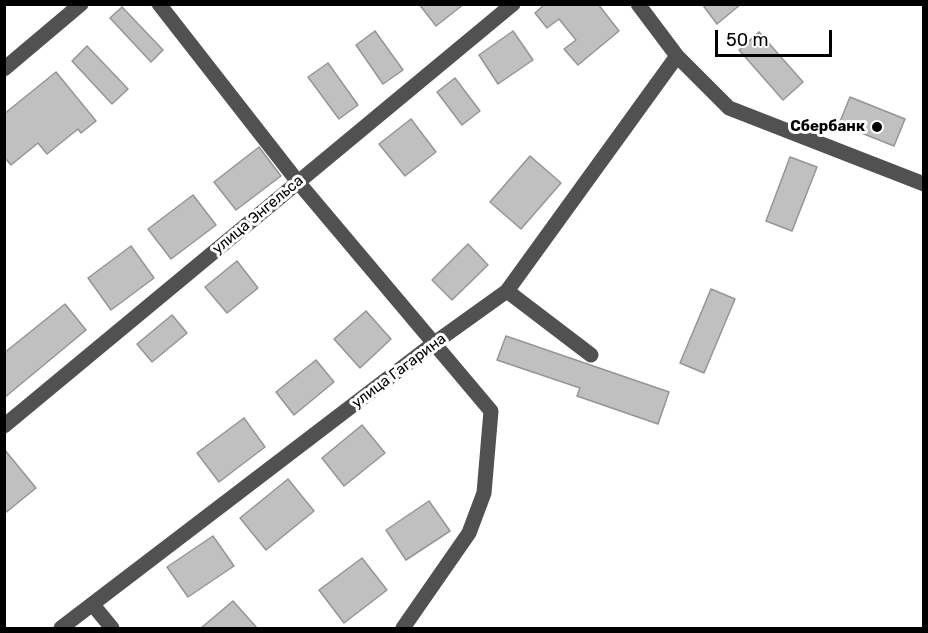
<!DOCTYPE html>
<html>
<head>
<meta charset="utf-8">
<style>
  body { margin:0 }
  #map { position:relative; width:928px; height:633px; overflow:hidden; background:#fff; font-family:Rubik,sans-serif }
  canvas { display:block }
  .frame { position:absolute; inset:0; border:6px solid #000; pointer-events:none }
  .scale { position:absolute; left:715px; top:30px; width:117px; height:27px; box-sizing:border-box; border:3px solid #000; border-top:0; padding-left:8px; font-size:18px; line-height:21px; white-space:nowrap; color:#000; -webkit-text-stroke:4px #fff; paint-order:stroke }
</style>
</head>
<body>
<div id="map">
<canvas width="928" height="633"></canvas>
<div class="frame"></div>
<div class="scale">50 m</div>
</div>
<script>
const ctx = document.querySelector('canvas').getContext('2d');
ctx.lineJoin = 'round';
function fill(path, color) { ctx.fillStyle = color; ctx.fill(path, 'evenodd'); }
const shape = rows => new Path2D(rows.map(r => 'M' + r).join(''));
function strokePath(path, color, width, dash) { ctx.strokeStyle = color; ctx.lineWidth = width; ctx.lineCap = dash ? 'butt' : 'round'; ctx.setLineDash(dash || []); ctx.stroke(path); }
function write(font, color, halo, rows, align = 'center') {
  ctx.font = font + ' Rubik,sans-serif'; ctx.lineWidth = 6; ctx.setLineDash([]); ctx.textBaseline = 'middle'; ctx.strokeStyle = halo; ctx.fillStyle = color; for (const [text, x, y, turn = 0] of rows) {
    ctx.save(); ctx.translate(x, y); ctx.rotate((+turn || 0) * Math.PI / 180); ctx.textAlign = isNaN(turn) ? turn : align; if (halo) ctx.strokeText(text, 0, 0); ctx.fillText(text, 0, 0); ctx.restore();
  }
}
const building = shape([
  [419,4,464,4,436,26,419,4],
  [545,4,598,4,619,31,578,65,564,49,576,40,559,19,547,28,535,13,545,4],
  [702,4,741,4,717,24,702,4],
  [122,7,163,50,151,62,110,18,122,7],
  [375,31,403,70,383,84,356,45,375,31],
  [513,31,533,60,498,84,479,55,513,31],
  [759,32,803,82,783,100,739,50,759,32],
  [87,46,128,89,112,104,72,61,87,46],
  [328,63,358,105,339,119,308,77,328,63],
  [56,72,96,121,81,133,78,129,47,154,38,143,11,165,4,157,4,114,56,72],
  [455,78,480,111,462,125,437,92,455,78],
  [850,97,905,119,894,146,839,124,850,97],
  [411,119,436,152,405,176,379,144,411,119],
  [259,147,281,176,236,210,214,182,259,147],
  [530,156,561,183,521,229,490,202,530,156],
  [790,157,817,167,792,231,766,221,790,157],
  [193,195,216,225,171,259,148,229,193,195],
  [468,244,488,265,452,300,432,280,468,244],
  [131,246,154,278,111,310,88,278,131,246],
  [237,261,258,288,227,313,205,287,237,261],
  [711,289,735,299,704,373,680,363,711,289],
  [65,304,86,330,4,398,4,353,65,304],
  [366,311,391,339,360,368,334,339,366,311],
  [172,315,187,333,152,362,137,344,172,315],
  [506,336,669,392,658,424,577,396,580,388,497,360,506,336],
  [316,360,334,382,294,415,276,392,316,360],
  [244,418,265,447,219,482,197,453,244,418],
  [362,425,385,453,344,486,322,458,362,425],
  [4,449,36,488,4,514,4,449],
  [288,479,314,511,266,550,240,518,288,479],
  [429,501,450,531,406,560,386,530,429,501],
  [213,536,234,566,188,597,167,567,213,536],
  [362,558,387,590,344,623,319,590,362,558],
  [233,601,257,628,201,628,233,601]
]);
fill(building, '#c0c0c0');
strokePath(building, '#959595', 1.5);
strokePath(shape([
  [159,4,298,182,491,411,484,493,469,533,403,628],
  [638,4,677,56,729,108,924,184],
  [4,69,81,4],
  [507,291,591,355],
  [4,426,513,4],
  [93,605,112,628],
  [61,628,433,344,507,291,677,56]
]), '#515151', 15);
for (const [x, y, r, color] of [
  [877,127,6,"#000"]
]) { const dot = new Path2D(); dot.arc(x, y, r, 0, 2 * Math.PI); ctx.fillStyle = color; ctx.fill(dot); strokePath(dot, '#fff', 2); }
write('bold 15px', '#000', '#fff', [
  ["Сбербанк",865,127]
], 'right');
write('15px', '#000', '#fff', [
  ["улица Энгельса",258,215,-40],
  ["улица Гагарина",399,371,-37]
]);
</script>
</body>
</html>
